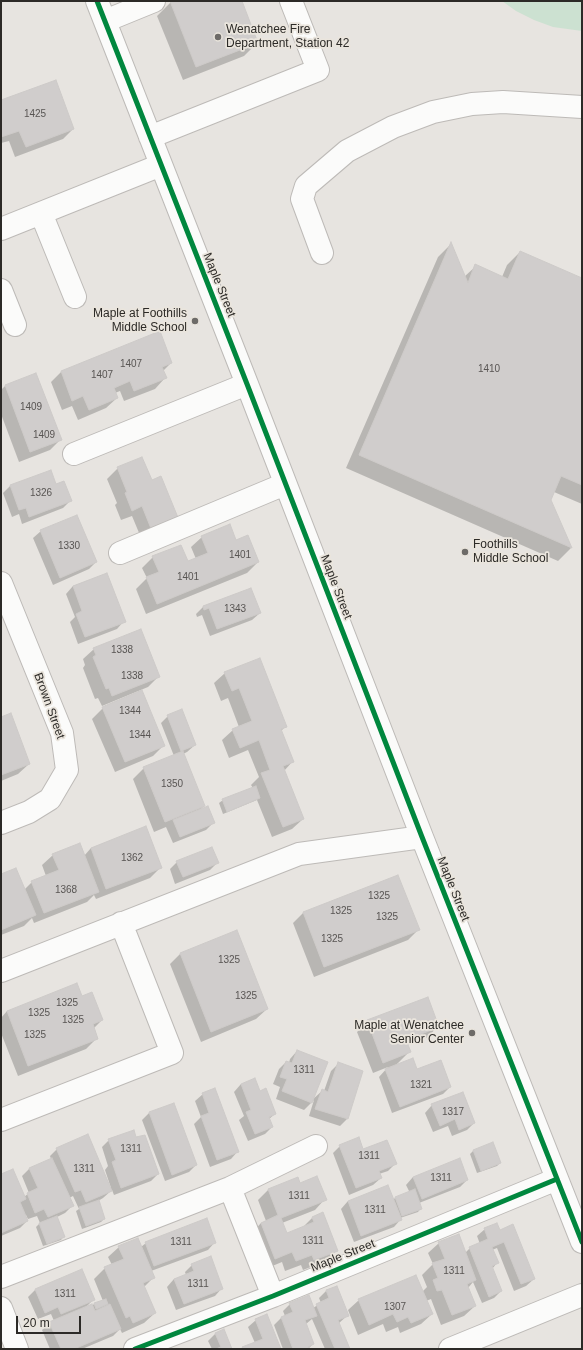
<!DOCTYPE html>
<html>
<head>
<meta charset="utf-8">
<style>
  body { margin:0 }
  #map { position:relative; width:583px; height:1350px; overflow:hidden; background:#e7e4e0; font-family:Helvetica,sans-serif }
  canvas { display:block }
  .frame { position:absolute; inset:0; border:2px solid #2c2a27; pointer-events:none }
  .scale { position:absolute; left:16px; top:1316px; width:65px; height:18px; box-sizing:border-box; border:2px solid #2c2a27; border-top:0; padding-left:5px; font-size:12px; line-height:14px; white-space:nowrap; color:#2c2a27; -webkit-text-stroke:3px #eae5dd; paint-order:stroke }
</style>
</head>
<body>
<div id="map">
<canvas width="583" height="1350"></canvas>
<div class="frame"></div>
<div class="scale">20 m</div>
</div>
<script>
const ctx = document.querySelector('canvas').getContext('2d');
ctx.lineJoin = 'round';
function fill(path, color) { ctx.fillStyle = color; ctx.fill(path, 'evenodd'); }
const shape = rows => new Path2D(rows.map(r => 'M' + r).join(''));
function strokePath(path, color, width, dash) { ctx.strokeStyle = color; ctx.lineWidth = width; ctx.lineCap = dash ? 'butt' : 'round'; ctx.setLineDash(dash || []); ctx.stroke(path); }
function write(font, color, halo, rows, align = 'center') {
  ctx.font = font + ' Helvetica,sans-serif'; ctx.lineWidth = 3.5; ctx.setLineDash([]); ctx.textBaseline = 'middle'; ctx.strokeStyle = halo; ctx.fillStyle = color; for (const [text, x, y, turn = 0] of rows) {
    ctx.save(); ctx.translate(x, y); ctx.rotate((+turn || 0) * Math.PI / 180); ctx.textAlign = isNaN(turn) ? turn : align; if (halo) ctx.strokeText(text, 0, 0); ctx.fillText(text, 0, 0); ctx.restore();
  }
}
fill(shape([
  [502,1,582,1,582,31,553,27,534,20,516,11]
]), '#cce1d1');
fill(shape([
  [174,1,241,1,257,43,244,56,183,80,157,16,171,2],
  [1,101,73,129,63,139,15,157,9,141,1,143],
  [451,244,464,277,476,266,502,277,507,265,520,252,582,279,582,504,554,492,550,500,571,548,558,561,346,468,438,257],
  [171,363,163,371,165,378,155,389,124,401,120,391,115,393,117,398,106,408,78,420,72,406,62,410,51,382,61,372],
  [36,375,60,440,50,450,19,462,1,414,1,390,5,386],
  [118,468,151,482,178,519,142,540,132,516,121,520,115,505,117,503,107,479],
  [56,485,70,501,63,508,22,524,19,514,12,517,3,493,10,486],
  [41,531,96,562,89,569,53,585,33,538],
  [202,537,235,541,258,562,247,573,146,614,136,589,147,578,142,568,153,557,187,562,196,559,191,547],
  [106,574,124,621,117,629,78,644,70,622,75,617,66,594,73,586],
  [203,607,260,613,252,620,210,636,202,615,197,617,196,614],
  [94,649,159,676,148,687,102,706,98,698,95,699,83,668,85,665,83,659],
  [225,673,286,726,281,731,293,761,284,771,303,819,292,829,272,837,257,800,223,814,219,803,223,800,253,788,251,785,259,777,248,750,229,758,222,740,233,730,239,727,228,698,221,701,214,683],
  [103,708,164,745,153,756,115,772,92,719],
  [168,716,195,745,187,752,183,754,204,806,199,811,213,823,206,830,173,843,166,827,154,832,133,779,144,768,174,756,161,723],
  [1,718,29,764,18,774,1,781],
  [145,828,161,867,150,878,96,899,94,895,87,902,34,923,32,918,24,926,1,935,1,875,24,890,32,882,46,876,42,865,53,855,84,856,91,848],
  [177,862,217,863,210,870,175,884,170,869],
  [303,913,418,930,408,940,314,977,293,923],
  [180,954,267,1009,256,1019,201,1042,170,964],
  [81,997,102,1020,93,1029,97,1038,86,1049,18,1076,1,1033,1,1018,7,1011],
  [368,1021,438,1026,428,1037,407,1045,409,1052,396,1065,417,1071,450,1087,443,1094,392,1113,379,1077,388,1067,373,1073,357,1032],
  [297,1051,312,1100,322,1091,324,1091,331,1071,338,1064,362,1071,347,1119,340,1126,309,1116,314,1100,304,1110,276,1099,280,1087,273,1084,279,1069,286,1062,289,1063,290,1059],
  [241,1084,259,1092,275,1114,269,1119,272,1127,265,1134,248,1141,239,1120,244,1116,234,1092],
  [203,1094,238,1151,231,1159,210,1167,194,1124,201,1117,195,1101],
  [173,1104,196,1165,189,1172,165,1181,142,1120,149,1113],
  [432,1105,474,1123,467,1130,452,1136,448,1126,433,1132,425,1113],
  [136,1139,158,1174,151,1181,114,1195,112,1190,103,1198,98,1201,104,1219,101,1222,82,1229,76,1211,79,1209,73,1196,69,1198,72,1206,65,1213,57,1217,64,1236,61,1240,43,1246,36,1227,40,1223,37,1216,28,1219,26,1215,24,1216,27,1221,20,1228,1,1236,1,1175,24,1197,29,1193,22,1176,29,1169,51,1159,50,1156,57,1149,110,1188,111,1188,105,1170,108,1166,102,1147,109,1140],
  [493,1143,500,1163,497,1166,477,1173,470,1154,473,1151],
  [340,1146,363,1150,396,1163,388,1171,379,1174,381,1178,373,1185,349,1195,333,1153],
  [413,1177,467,1180,460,1187,419,1203,421,1208,418,1212,400,1218,401,1219,394,1227,354,1242,341,1209,348,1201,393,1200,395,1198,410,1193,406,1185],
  [297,1178,299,1184,325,1199,315,1210,282,1223,287,1234,302,1228,312,1218,337,1250,326,1261,303,1270,301,1265,285,1271,282,1262,265,1269,251,1234,261,1223,266,1221,258,1200,268,1190],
  [485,1229,499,1231,534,1279,526,1286,514,1291,497,1248,492,1250,497,1263,492,1269,501,1291,494,1298,482,1303,473,1282,468,1288,475,1306,464,1316,441,1325,431,1299,426,1301,432,1314,421,1324,400,1333,398,1327,386,1332,383,1324,358,1335,348,1310,359,1300,422,1292,427,1287,422,1275,433,1264,428,1253,439,1243,465,1253,470,1248,480,1244,477,1236],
  [215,1242,208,1250,151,1271,154,1277,144,1287,155,1313,144,1323,122,1333,120,1329,113,1336,82,1349,50,1349,42,1330,50,1323,54,1321,51,1314,38,1319,28,1297,35,1290,94,1299,85,1308,92,1306,94,1304,103,1301,94,1279,105,1268,112,1265,108,1257,119,1247,141,1247,146,1243],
  [192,1265,222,1288,215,1296,176,1310,167,1287,174,1279,186,1275,185,1272],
  [326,1291,348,1315,338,1324,349,1349,325,1349,312,1319,306,1324,313,1344,308,1349,283,1349,274,1325,281,1318,285,1316,283,1311,290,1304,313,1308,321,1303,319,1298],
  [256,1320,280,1349,241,1349,255,1343,248,1327],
  [216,1333,231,1349,212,1349,208,1341]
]), '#0003');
const building = shape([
  [170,1,242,1,258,43,196,67,170,1],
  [56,80,74,129,26,147,19,131,1,137,1,100,56,80],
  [451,242,468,283,475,264,508,279,520,251,582,278,582,485,561,476,551,500,572,548,359,455,451,242],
  [160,331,172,363,162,367,167,378,134,391,130,381,114,388,118,398,89,410,83,396,72,401,61,371,160,331],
  [36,373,62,440,30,452,5,385,36,373],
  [142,457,152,480,161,476,179,520,152,531,142,506,132,511,125,493,127,492,117,467,142,457],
  [51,470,56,484,64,481,72,501,29,517,26,508,19,510,10,485,51,470],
  [77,515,97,562,60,578,40,530,77,515],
  [230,524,236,540,248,535,259,562,157,604,146,577,159,572,152,556,181,545,188,561,208,553,201,536,230,524],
  [107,573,126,622,85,637,76,614,82,611,73,586,107,573],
  [251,588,261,613,217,629,209,608,204,610,203,606,251,588],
  [141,629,160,677,112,696,109,688,106,689,93,657,96,655,93,648,141,629],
  [260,658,287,727,281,729,294,762,283,766,304,819,283,827,261,773,270,770,259,740,240,748,232,729,252,721,239,688,232,691,224,672,260,658],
  [142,690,165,746,125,762,102,707,142,690],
  [182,709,196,745,181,751,167,715,182,709],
  [11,713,30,764,1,775,1,717,11,713],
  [183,751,205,806,165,822,143,767,183,751],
  [256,786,260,798,227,812,222,799,256,786],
  [208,806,215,823,180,837,173,820,208,806],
  [146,826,162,868,106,889,91,848,146,826],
  [80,843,99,892,44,913,31,881,59,870,52,854,80,843],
  [212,847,219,863,183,877,176,861,212,847],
  [16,868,36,915,1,930,1,874,16,868],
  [398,875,420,930,324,967,303,912,398,875],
  [237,930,268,1009,211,1032,180,953,237,930],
  [77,983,82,996,92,992,103,1020,93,1024,98,1039,28,1066,7,1011,77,983],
  [428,997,439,1027,406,1040,411,1052,383,1063,367,1020,428,997],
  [297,1050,328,1062,312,1103,282,1091,287,1079,280,1077,286,1061,292,1063,297,1050],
  [413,1058,417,1069,441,1060,451,1087,400,1107,385,1069,413,1058],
  [338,1062,363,1071,348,1119,315,1109,322,1089,328,1092,338,1062],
  [255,1078,260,1091,266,1088,276,1114,269,1117,273,1127,255,1134,246,1112,251,1110,241,1084,255,1078],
  [215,1088,239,1152,217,1160,201,1116,209,1113,202,1093,215,1088],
  [463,1092,475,1123,459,1130,455,1119,440,1126,431,1104,463,1092],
  [174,1103,197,1165,172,1175,149,1112,174,1103],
  [134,1130,136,1137,145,1135,159,1174,121,1188,112,1162,116,1160,108,1139,134,1130],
  [88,1134,112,1191,86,1202,81,1190,75,1192,56,1148,88,1134],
  [359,1137,363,1149,387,1140,397,1164,379,1171,382,1178,356,1188,339,1145,359,1137],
  [493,1142,501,1163,481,1171,473,1150,493,1142],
  [52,1158,74,1206,48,1217,44,1209,35,1213,27,1193,38,1188,29,1168,52,1158],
  [460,1158,468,1180,422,1199,413,1177,460,1158],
  [13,1169,26,1199,20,1202,28,1221,1,1233,1,1174,13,1169],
  [317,1176,327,1200,281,1218,287,1233,314,1222,312,1217,323,1212,338,1251,314,1260,312,1255,296,1261,292,1252,275,1259,261,1223,278,1215,268,1189,298,1177,300,1183,317,1176],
  [388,1185,402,1220,361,1236,348,1201,388,1185],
  [415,1189,422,1209,402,1216,395,1197,415,1189],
  [99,1200,105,1219,86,1226,79,1207,99,1200],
  [57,1216,65,1237,47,1244,39,1223,57,1216],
  [207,1218,216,1243,154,1266,145,1242,207,1218],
  [497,1223,500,1230,513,1224,535,1279,521,1284,504,1242,492,1247,499,1263,492,1266,502,1291,489,1297,469,1247,488,1239,484,1228,497,1223],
  [459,1234,476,1280,467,1284,476,1306,452,1315,442,1290,437,1291,433,1280,438,1278,432,1263,445,1259,438,1242,459,1234],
  [138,1238,155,1278,143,1283,156,1313,133,1323,130,1316,126,1318,104,1267,124,1259,118,1246,138,1238],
  [211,1256,223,1289,184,1304,174,1279,194,1271,191,1264,211,1256],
  [82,1269,95,1300,61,1314,58,1307,45,1313,35,1289,82,1269],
  [416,1275,433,1314,411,1323,408,1317,397,1322,393,1314,369,1325,358,1299,416,1275],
  [337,1286,349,1316,338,1320,350,1349,335,1349,316,1304,329,1298,326,1290,337,1286],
  [309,1295,317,1316,305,1320,314,1344,308,1347,309,1349,293,1349,281,1317,293,1312,289,1303,309,1295],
  [106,1299,108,1304,96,1309,94,1303,106,1299],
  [92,1304,95,1311,110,1304,121,1329,74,1349,61,1349,49,1322,92,1304],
  [267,1314,281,1349,243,1349,242,1347,263,1339,255,1319,267,1314],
  [224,1329,232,1349,216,1349,221,1347,215,1333,224,1329]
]);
fill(building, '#d0cdcc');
strokePath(building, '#cdcac8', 1);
const minor = shape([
  [97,1,247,384,422,837,582,1242],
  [105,21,154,1],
  [150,137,318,70,291,1],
  [41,213,75,297],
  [1,229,161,165],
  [322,253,302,199,306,186,347,151,393,127,433,112,472,104,503,102,582,107],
  [1,290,15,325],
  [74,454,247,384],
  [120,553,285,484],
  [1,583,62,733,67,770,50,799,29,812,1,823],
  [1,971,299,854,422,837],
  [1,1120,172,1053,121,923],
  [230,1188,273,1296],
  [1,1277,230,1188,316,1146],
  [1,1308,17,1349],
  [135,1349,273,1296,557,1179],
  [450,1349,582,1295]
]);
strokePath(minor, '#bdbab7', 24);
strokePath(minor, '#fbfbfa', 22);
strokePath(shape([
  [97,1,247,384,422,837,582,1242],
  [135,1349,273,1296,557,1179]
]), '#00873e', 5);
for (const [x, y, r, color] of [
  [218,37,4,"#6d6b68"],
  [195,321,4,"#6d6b68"],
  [465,552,4,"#6d6b68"],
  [472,1033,4,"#6d6b68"]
]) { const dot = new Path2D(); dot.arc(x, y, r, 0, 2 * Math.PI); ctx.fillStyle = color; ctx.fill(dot); strokePath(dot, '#eae5dd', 1.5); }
write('10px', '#585553', null, [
  ["1425",35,114],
  ["1407",131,364],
  ["1410",489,369],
  ["1407",102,375],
  ["1409",31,407],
  ["1409",44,435],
  ["1326",41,493],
  ["1330",69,546],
  ["1401",240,555],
  ["1401",188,577],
  ["1343",235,609],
  ["1338",122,650],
  ["1338",132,676],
  ["1344",130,711],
  ["1344",140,735],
  ["1350",172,784],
  ["1362",132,858],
  ["1368",66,890],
  ["1325",379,896],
  ["1325",341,911],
  ["1325",387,917],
  ["1325",332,939],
  ["1325",229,960],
  ["1325",246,996],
  ["1325",67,1003],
  ["1325",39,1013],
  ["1325",73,1020],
  ["1325",35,1035],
  ["1311",304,1070],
  ["1321",421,1085],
  ["1317",453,1112],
  ["1311",131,1149],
  ["1311",369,1156],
  ["1311",84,1169],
  ["1311",441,1178],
  ["1311",299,1196],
  ["1311",375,1210],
  ["1311",313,1241],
  ["1311",181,1242],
  ["1311",454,1271],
  ["1311",198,1284],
  ["1311",65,1294],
  ["1307",395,1307]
]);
write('12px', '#2c2a27', '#eae5dd', [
  ["Wenatchee Fire",226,30],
  ["Department, Station 42",226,44],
  ["Maple at Foothills",187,314,"right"],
  ["Middle School",187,328,"right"],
  ["Foothills",473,545],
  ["Middle School",473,559],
  ["Maple at Wenatchee",464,1026,"right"],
  ["Senior Center",464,1040,"right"]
], 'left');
write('12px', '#2c2a27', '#eae5dd', [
  ["Maple Street",219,285,68],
  ["Maple Street",336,587,69],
  ["Brown Street",49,706,70],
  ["Maple Street",453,889,68],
  ["Maple Street",343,1256,-22]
]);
</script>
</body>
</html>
